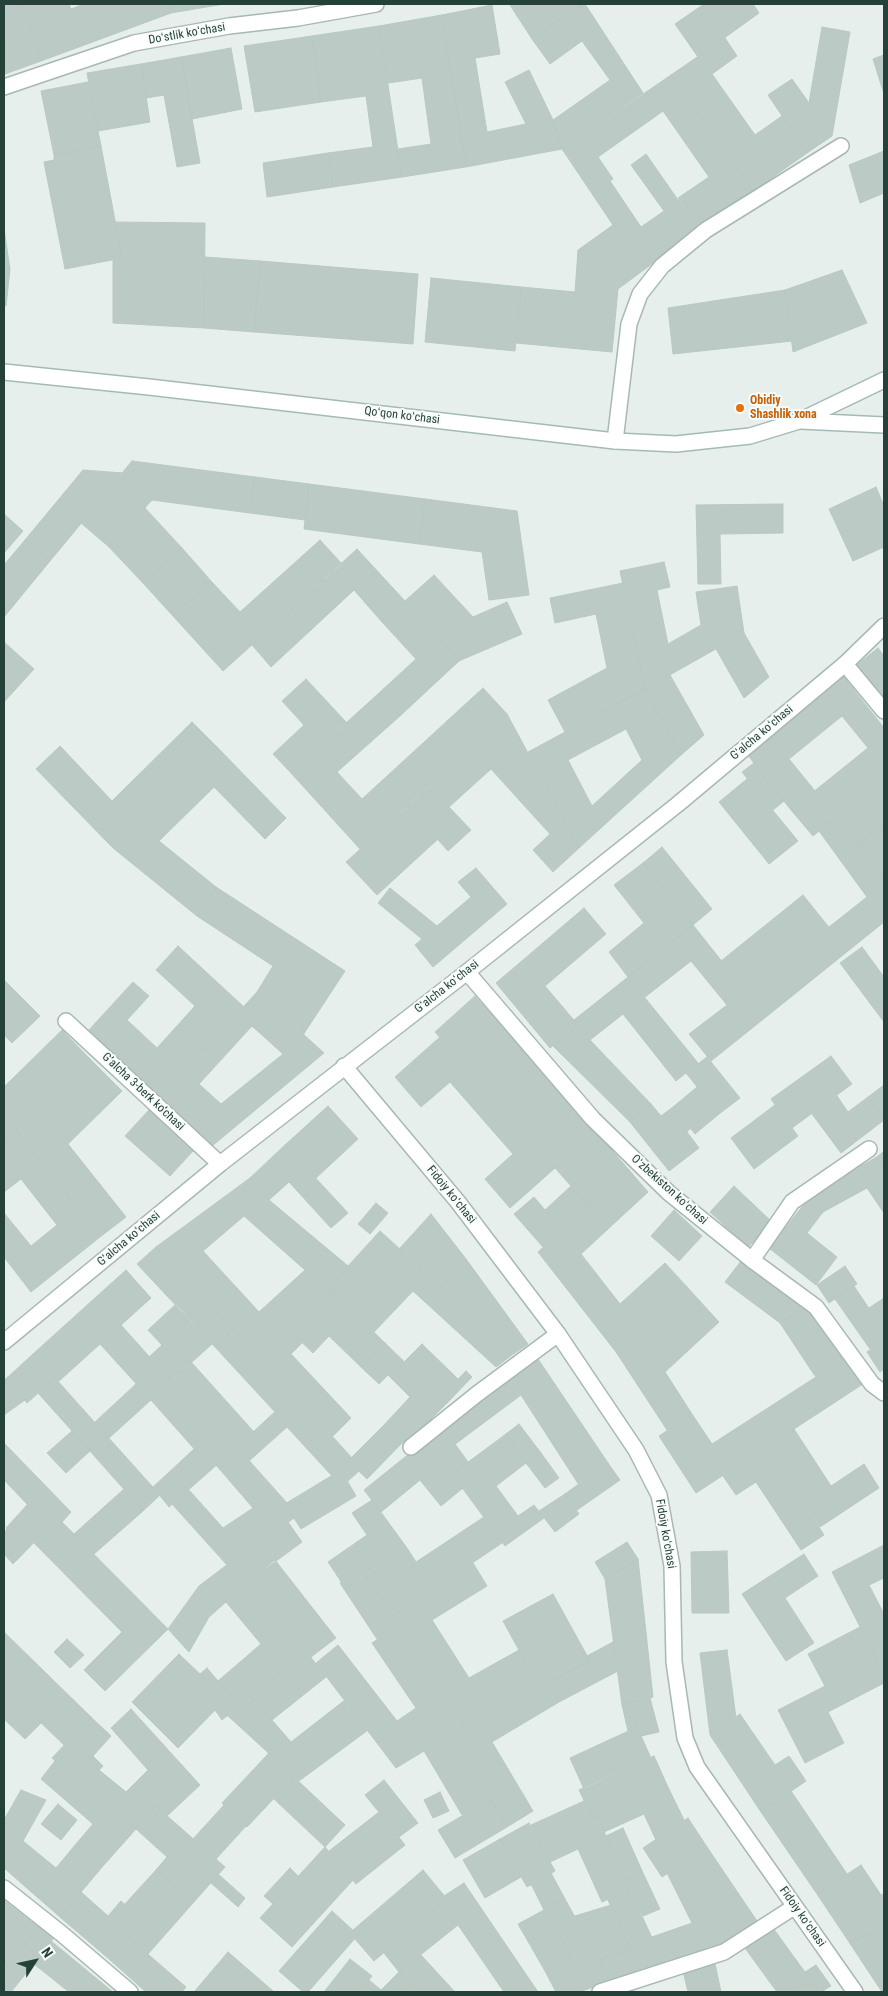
<!DOCTYPE html>
<html>
<head>
<meta charset="utf-8">
<style>
  body { margin:0 }
  #map { position:relative; width:888px; height:1996px; overflow:hidden; background:#e6efeb; font-family:"Roboto Condensed",sans-serif }
  canvas { display:block }
  .frame { position:absolute; inset:0; border:5px solid #24423a; pointer-events:none }
  .north { position:absolute; left:10px; top:1936px; width:50px; height:50px; -webkit-text-stroke:4px #f7fbf9; paint-order:stroke; rotate:55deg; font-size:14px; font-weight:700; line-height:20px; text-align:center; color:#24423a }
  .north::after { content:''; display:block; margin:auto; width:18px; height:22px; background:#24423a; clip-path:polygon(50% 0,100% 100%,50% 72%,0 100%) }
</style>
</head>
<body>
<div id="map">
<canvas width="888" height="1996"></canvas>
<div class="frame"></div>
<div class="north">N</div>
</div>
<script>
const ctx = document.querySelector('canvas').getContext('2d');
ctx.lineJoin = 'round';
function fill(path, color) { ctx.fillStyle = color; ctx.fill(path, 'evenodd'); }
const shape = rows => new Path2D(rows.map(r => 'M' + r).join(''));
function strokePath(path, color, width, dash) { ctx.strokeStyle = color; ctx.lineWidth = width; ctx.lineCap = dash ? 'butt' : 'round'; ctx.setLineDash(dash || []); ctx.stroke(path); }
function write(font, color, halo, rows, align = 'center') {
  ctx.font = font + ' "Roboto Condensed",sans-serif'; ctx.lineWidth = 4; ctx.setLineDash([]); ctx.textBaseline = 'middle'; ctx.strokeStyle = halo; ctx.fillStyle = color; for (const [text, x, y, turn = 0] of rows) {
    ctx.save(); ctx.translate(x, y); ctx.rotate((+turn || 0) * Math.PI / 180); ctx.textAlign = isNaN(turn) ? turn : align; if (halo) ctx.strokeText(text, 0, 0); ctx.fillText(text, 0, 0); ctx.restore();
  }
}
const building = shape([
  [4,4,22,4,41,61,5,74,4,4],
  [22,4,69,4,71,9,84,4,168,4,171,13,41,61,22,4],
  [168,4,224,4,171,13,168,4],
  [511,4,582,4,532,39,510,5,511,4],
  [582,4,585,4,643,93,562,149,553,120,610,80,582,41,550,64,532,39,582,4],
  [704,4,753,4,759,13,698,57,675,24,704,4],
  [492,5,500,54,475,58,487,132,526,124,505,82,529,70,553,120,562,149,466,167,442,15,492,5],
  [442,15,466,167,402,177,398,149,431,144,422,78,388,83,379,26,442,15],
  [379,26,402,177,333,187,328,153,373,147,366,96,321,102,312,36,379,26],
  [822,27,850,32,832,136,807,153,768,95,792,79,809,103,822,27],
  [312,36,321,102,255,112,244,46,312,36],
  [725,38,737,56,712,74,755,135,782,116,807,153,753,191,671,75,725,38],
  [231,48,242,109,192,119,181,57,231,48],
  [884,55,884,94,873,59,884,55],
  [181,57,200,163,177,167,164,95,146,98,141,64,181,57],
  [141,64,150,122,98,131,87,73,141,64],
  [671,75,753,191,699,230,678,198,709,177,663,111,632,133,617,112,671,75],
  [88,82,101,146,54,155,41,91,88,82],
  [617,112,632,133,598,157,613,179,610,181,641,227,664,211,631,165,646,154,699,230,645,269,613,225,562,149,617,112],
  [101,146,122,258,65,269,44,162,54,160,54,155,101,146],
  [884,151,884,193,860,203,849,165,884,151],
  [328,153,333,187,267,197,263,163,328,153],
  [115,222,205,223,204,328,113,323,113,260,122,258,115,222],
  [613,225,645,269,618,289,612,352,516,343,521,287,575,292,578,250,613,225],
  [4,229,10,269,6,306,4,305,4,229],
  [205,257,260,261,254,332,204,328,205,257],
  [260,261,418,274,413,344,254,332,260,261],
  [842,270,867,323,793,352,785,290,842,270],
  [431,278,521,287,515,351,425,342,431,278],
  [785,290,792,341,673,354,668,308,785,290],
  [132,461,255,477,250,513,152,500,109,547,81,523,132,461],
  [83,470,123,473,50,561,25,540,83,470],
  [255,477,309,484,305,520,250,513,255,477],
  [309,484,425,499,419,544,304,529,309,484],
  [876,487,884,506,884,547,853,561,829,509,876,487],
  [425,499,517,511,529,595,489,600,482,552,419,544,425,499],
  [783,504,783,533,720,534,721,584,698,584,696,505,783,504],
  [145,508,182,548,143,583,109,547,145,508],
  [4,514,23,531,4,553,4,514],
  [25,540,50,561,4,617,4,565,25,540],
  [320,540,342,564,223,671,173,616,211,581,240,612,320,540],
  [182,548,211,581,173,616,143,583,182,548],
  [357,549,405,601,382,622,354,590,271,667,252,645,357,549],
  [664,562,670,587,657,590,668,644,701,625,696,592,737,586,744,633,645,689,620,571,664,562],
  [434,575,473,617,507,602,522,634,459,661,405,601,434,575],
  [623,583,645,689,565,732,548,700,607,668,596,614,555,623,550,598,623,583],
  [405,601,459,661,400,716,379,693,416,659,382,622,405,601],
  [744,633,769,677,744,698,716,649,744,633],
  [4,642,34,669,14,691,4,682,4,642],
  [878,648,884,656,884,706,853,668,878,648],
  [670,675,704,735,681,755,645,689,670,675],
  [843,676,884,728,884,735,868,748,842,716,789,759,815,791,791,810,747,754,843,676],
  [306,679,346,722,291,773,273,754,304,725,282,701,306,679],
  [4,682,14,691,4,702,4,682],
  [483,688,507,714,360,849,291,773,379,693,400,716,337,772,362,799,483,688],
  [645,689,681,755,579,848,528,752,645,689],
  [626,729,642,760,592,806,568,760,626,729],
  [507,714,579,848,553,872,533,850,550,834,491,769,449,807,471,830,448,851,408,806,507,714],
  [192,722,217,747,113,848,36,769,60,746,112,801,192,722],
  [884,735,884,778,813,836,791,810,884,735],
  [217,747,286,818,265,839,214,787,159,841,216,887,197,916,113,848,217,747],
  [754,763,784,801,773,810,742,772,754,763],
  [884,778,884,813,882,815,884,824,860,844,839,815,884,778],
  [747,779,798,841,769,864,719,802,747,779],
  [408,806,438,839,377,895,346,862,408,806],
  [839,815,884,877,884,922,848,951,829,927,867,897,819,831,839,815],
  [884,824,884,877,860,844,884,824],
  [662,847,712,909,693,925,643,863,662,847],
  [643,863,693,925,628,977,609,952,644,923,614,885,643,863],
  [476,868,507,904,433,967,415,945,422,939,378,903,390,888,437,926,471,897,458,882,476,868],
  [216,887,345,971,303,1035,257,992,273,966,197,916,216,887],
  [803,895,848,951,766,1017,721,961,803,895],
  [584,908,606,934,545,986,578,1025,550,1048,496,983,584,908],
  [693,925,766,1017,711,1061,689,1034,727,1005,691,961,645,997,628,977,693,925],
  [178,946,244,1007,160,1098,88,1031,133,982,149,996,127,1020,157,1048,195,1006,156,970,178,946],
  [862,947,884,977,884,1022,840,963,862,947],
  [628,977,698,1063,676,1081,623,1014,590,1040,651,1104,630,1122,553,1046,578,1025,574,1020,628,977],
  [4,980,40,1016,12,1043,4,1035,4,980],
  [257,992,324,1053,212,1146,160,1098,257,992],
  [252,1026,283,1054,221,1104,199,1084,252,1026],
  [475,996,573,1106,532,1142,435,1032,475,996],
  [62,1030,89,1058,16,1130,4,1139,4,1087,62,1030],
  [440,1037,555,1168,510,1208,485,1179,513,1154,450,1082,421,1107,395,1077,440,1037],
  [831,1056,852,1084,792,1128,771,1099,831,1056],
  [707,1057,740,1098,719,1114,686,1073,707,1057],
  [89,1058,122,1091,68,1144,126,1217,100,1237,16,1130,89,1058],
  [884,1085,884,1120,868,1097,884,1085],
  [697,1087,719,1114,695,1134,673,1107,697,1087],
  [837,1096,848,1112,868,1097,884,1120,841,1153,812,1114,837,1096],
  [651,1104,661,1116,673,1107,690,1129,657,1156,630,1122,651,1104],
  [775,1105,798,1136,754,1169,731,1138,775,1105],
  [328,1106,358,1139,316,1178,285,1145,328,1106],
  [573,1106,596,1132,555,1168,532,1142,573,1106],
  [149,1110,193,1151,170,1176,125,1136,149,1110],
  [16,1130,100,1237,31,1292,4,1257,4,1213,31,1246,57,1225,21,1179,4,1192,4,1139,16,1130],
  [596,1132,629,1170,589,1206,555,1168,596,1132],
  [687,1132,699,1148,669,1171,657,1156,687,1132],
  [285,1145,348,1213,331,1228,289,1182,269,1200,250,1178,285,1145],
  [884,1151,884,1168,877,1157,884,1151],
  [877,1157,884,1168,884,1213,867,1188,823,1212,813,1193,877,1157],
  [629,1170,648,1192,581,1254,620,1304,665,1263,687,1287,616,1352,538,1252,629,1170],
  [250,1178,269,1200,348,1266,330,1290,261,1360,156,1247,250,1178],
  [244,1216,305,1270,259,1312,203,1251,244,1216],
  [571,1186,589,1206,543,1247,514,1214,534,1197,545,1210,571,1186],
  [734,1186,772,1222,748,1247,710,1212,734,1186],
  [813,1193,823,1212,807,1233,837,1257,816,1285,769,1248,813,1193],
  [376,1203,388,1213,370,1234,358,1224,376,1203],
  [674,1210,702,1236,679,1261,651,1236,674,1210],
  [431,1214,466,1259,441,1286,400,1248,431,1214],
  [380,1231,441,1286,512,1355,496,1367,413,1291,374,1332,330,1290,348,1266,380,1231],
  [156,1247,233,1330,215,1347,137,1264,156,1247],
  [744,1257,808,1306,780,1323,725,1282,744,1257],
  [466,1259,528,1344,512,1355,441,1286,466,1259],
  [845,1266,857,1284,829,1303,817,1285,845,1266],
  [126,1270,151,1298,121,1325,171,1381,151,1400,100,1344,58,1382,33,1354,126,1270],
  [854,1286,884,1331,884,1340,870,1349,835,1299,854,1286],
  [687,1287,719,1322,665,1372,692,1414,667,1430,616,1352,687,1287],
  [330,1290,385,1343,362,1368,329,1336,313,1353,290,1331,330,1290],
  [884,1298,884,1331,869,1308,884,1298],
  [176,1304,190,1319,162,1345,148,1330,176,1304],
  [808,1306,841,1355,813,1373,780,1323,808,1306],
  [190,1319,212,1344,171,1381,149,1357,190,1319],
  [233,1330,294,1394,275,1412,215,1347,233,1330],
  [290,1331,302,1343,291,1354,351,1418,333,1436,261,1360,290,1331],
  [884,1340,884,1369,880,1372,867,1352,884,1340],
  [385,1343,447,1403,406,1444,385,1424,410,1397,388,1375,379,1384,362,1368,385,1343],
  [422,1344,458,1379,441,1397,405,1361,422,1344],
  [846,1352,866,1382,696,1493,659,1436,692,1414,712,1444,816,1377,813,1373,846,1352],
  [33,1354,55,1378,27,1403,8,1377,33,1354],
  [536,1356,608,1463,579,1485,521,1395,438,1457,425,1441,536,1356],
  [192,1363,254,1432,212,1469,151,1400,192,1363],
  [466,1371,472,1377,447,1403,441,1397,466,1371],
  [8,1377,25,1400,4,1415,4,1380,8,1377],
  [55,1378,107,1436,90,1451,38,1393,55,1378],
  [136,1384,151,1400,109,1438,95,1422,136,1384],
  [294,1394,352,1458,348,1461,359,1471,348,1481,341,1470,332,1476,287,1427,249,1461,237,1447,294,1394],
  [385,1424,403,1442,367,1479,348,1461,385,1424],
  [519,1424,541,1453,526,1463,506,1434,519,1424],
  [794,1429,831,1486,864,1464,879,1488,820,1527,767,1447,794,1429],
  [72,1431,90,1451,66,1473,47,1453,72,1431],
  [506,1434,526,1463,496,1486,518,1516,534,1505,544,1518,505,1546,452,1474,506,1434],
  [107,1436,160,1495,143,1511,90,1451,107,1436],
  [425,1441,463,1488,441,1506,420,1480,381,1512,364,1490,425,1441],
  [4,1443,71,1512,62,1522,58,1518,49,1527,4,1480,4,1443],
  [455,1444,468,1462,452,1474,438,1457,455,1444],
  [237,1447,287,1503,285,1504,294,1518,227,1565,172,1504,189,1490,223,1528,253,1508,216,1465,237,1447],
  [767,1447,824,1535,801,1550,756,1482,736,1495,723,1476,767,1447],
  [194,1449,212,1469,169,1507,153,1487,194,1449],
  [541,1453,559,1478,545,1488,526,1463,541,1453],
  [608,1463,620,1480,577,1510,565,1494,608,1463],
  [341,1470,356,1496,301,1529,285,1504,341,1470],
  [124,1489,143,1511,94,1554,74,1534,124,1489],
  [565,1494,579,1514,555,1532,539,1511,565,1494],
  [372,1500,407,1548,346,1589,328,1562,367,1535,352,1513,372,1500],
  [27,1505,49,1527,13,1564,4,1554,4,1533,7,1529,6,1528,27,1505],
  [484,1517,502,1543,393,1616,365,1575,407,1548,416,1562,484,1517],
  [58,1518,168,1629,105,1691,84,1670,122,1632,34,1543,58,1518],
  [288,1522,302,1542,249,1581,232,1561,288,1522],
  [627,1542,638,1559,605,1579,595,1562,627,1542],
  [884,1545,884,1578,869,1585,884,1614,884,1656,877,1660,832,1572,884,1545],
  [727,1551,729,1613,692,1613,691,1552,727,1551],
  [804,1554,818,1576,785,1598,814,1643,786,1661,742,1594,804,1554],
  [638,1559,653,1697,622,1705,605,1579,638,1559],
  [275,1560,336,1638,311,1657,249,1581,275,1560],
  [232,1561,306,1651,239,1706,218,1681,261,1644,226,1602,209,1617,189,1652,168,1629,199,1586,232,1561],
  [473,1563,487,1586,432,1620,469,1678,519,1650,537,1683,465,1726,393,1616,473,1563],
  [365,1575,399,1625,377,1639,340,1583,342,1582,346,1589,365,1575],
  [553,1594,590,1661,548,1683,545,1679,537,1683,503,1621,553,1594],
  [399,1625,465,1726,396,1768,316,1663,338,1645,397,1721,416,1708,372,1643,399,1625],
  [860,1627,877,1660,825,1686,808,1654,860,1627],
  [4,1632,91,1717,64,1745,4,1687,4,1632],
  [67,1639,84,1655,70,1668,54,1652,67,1639],
  [613,1642,618,1671,559,1702,548,1683,590,1661,587,1656,613,1642],
  [727,1650,736,1718,710,1735,700,1653,727,1650],
  [306,1651,326,1677,272,1720,251,1696,306,1651],
  [179,1654,226,1699,178,1748,132,1702,179,1654],
  [884,1656,884,1683,828,1712,844,1743,805,1763,778,1710,884,1656],
  [207,1668,239,1706,222,1720,215,1710,226,1699,200,1674,207,1668],
  [545,1679,559,1702,492,1742,533,1811,507,1827,491,1799,462,1815,424,1751,545,1679],
  [4,1687,41,1723,25,1739,4,1719,4,1687],
  [251,1696,291,1742,345,1700,368,1730,299,1781,227,1715,251,1696],
  [650,1698,659,1732,641,1736,637,1727,628,1731,622,1705,650,1698],
  [131,1709,190,1774,156,1806,136,1829,84,1786,99,1770,126,1792,148,1770,111,1728,131,1709],
  [740,1714,775,1765,789,1756,806,1781,761,1812,710,1735,740,1714],
  [91,1717,111,1736,74,1777,52,1758,91,1717],
  [637,1727,651,1758,584,1789,570,1758,637,1727],
  [269,1753,294,1777,247,1827,222,1803,269,1753],
  [93,1756,103,1766,84,1786,74,1777,93,1756],
  [654,1756,667,1785,593,1819,579,1790,654,1756],
  [55,1761,136,1829,103,1866,76,1844,93,1824,41,1779,55,1761],
  [190,1774,200,1785,167,1816,156,1806,190,1774],
  [294,1777,345,1825,325,1847,274,1799,294,1777],
  [384,1780,418,1823,399,1837,365,1795,384,1780],
  [667,1785,684,1820,656,1840,644,1814,604,1832,598,1816,667,1785],
  [21,1790,46,1800,23,1841,56,1868,76,1844,103,1866,60,1917,4,1868,4,1820,21,1790],
  [791,1791,847,1874,817,1894,761,1812,791,1791],
  [440,1792,449,1811,433,1818,424,1800,440,1792],
  [491,1799,507,1827,455,1858,438,1830,491,1799],
  [584,1801,593,1819,598,1816,606,1836,550,1862,531,1825,584,1801],
  [58,1804,77,1820,61,1840,41,1824,58,1804],
  [224,1805,246,1826,216,1859,193,1839,224,1805],
  [156,1806,225,1867,193,1903,156,1870,167,1857,136,1829,156,1806],
  [379,1812,405,1845,356,1884,329,1851,379,1812],
  [688,1818,707,1847,662,1877,643,1848,688,1818],
  [529,1823,555,1871,527,1887,500,1839,529,1823],
  [623,1828,643,1873,626,1880,606,1836,623,1828],
  [606,1836,630,1890,602,1902,578,1849,606,1836],
  [500,1839,521,1877,485,1898,463,1860,500,1839],
  [325,1847,353,1880,292,1947,260,1918,325,1847],
  [707,1847,757,1921,723,1947,665,1966,652,1937,692,1923,667,1873,707,1847],
  [861,1865,881,1895,884,1894,884,1929,849,1942,817,1894,861,1865],
  [290,1868,298,1876,273,1904,264,1896,290,1868],
  [156,1870,193,1903,148,1954,128,1937,143,1920,125,1904,156,1870],
  [423,1870,447,1899,374,1961,355,1939,358,1935,353,1930,423,1870],
  [551,1873,565,1899,544,1910,531,1884,551,1873],
  [643,1873,660,1909,643,1916,626,1880,643,1873],
  [218,1874,245,1898,238,1907,211,1883,218,1874],
  [464,1883,538,1992,504,1992,458,1925,399,1972,384,1953,447,1899,444,1896,464,1883],
  [630,1890,665,1966,641,1973,608,1900,630,1890],
  [81,1892,108,1916,121,1901,143,1920,109,1959,60,1917,81,1892],
  [565,1899,611,1982,578,1992,556,1992,545,1971,571,1957,544,1910,565,1899],
  [4,1900,38,1927,4,1971,4,1900],
  [611,1905,630,1949,599,1960,575,1916,611,1905],
  [544,1910,571,1957,545,1971,518,1924,544,1910],
  [332,1911,358,1935,308,1992,303,1992,279,1971,332,1911],
  [42,1922,57,1934,39,1957,24,1945,42,1922],
  [773,1928,810,1979,792,1992,777,1992,745,1948,773,1928],
  [884,1929,884,1992,882,1992,849,1942,884,1929],
  [128,1937,186,1987,182,1992,146,1992,109,1959,128,1937],
  [51,1941,113,1992,69,1992,34,1964,51,1941],
  [24,1945,39,1957,11,1992,4,1992,4,1971,24,1945],
  [630,1949,641,1973,611,1982,599,1960,630,1949],
  [228,1952,273,1991,272,1992,194,1992,228,1952],
  [421,1955,455,1992,417,1992,399,1972,421,1955],
  [350,1959,372,1976,359,1992,324,1992,350,1959],
  [715,1964,721,1992,688,1992,683,1971,715,1964],
  [816,1965,831,1986,821,1992,819,1992,805,1972,816,1965],
  [399,1972,417,1992,384,1992,381,1990,399,1972],
  [810,1979,819,1992,792,1992,810,1979],
  [369,1980,381,1990,384,1992,359,1992,369,1980]
]);
fill(building, '#bbcac4');
strokePath(building, '#b8c9c2', 1);
const service = shape([
  [845,664,884,711],
  [752,1260,792,1202,869,1149],
  [411,1447,477,1394,558,1334]
]);
const minor = shape([
  [4,87,134,43,229,26,298,18,376,4],
  [615,441,629,324,640,294,662,266,706,230,841,146],
  [467,972,593,1119,669,1193,752,1260,816,1307,872,1384,884,1393],
  [66,1021,220,1164],
  [4,1888,62,1934,130,1992],
  [600,1992,724,1952,794,1907]
]);
const tertiary = shape([
  [344,1066,458,1202,558,1334,636,1450,659,1495,672,1566,674,1662,685,1738,697,1767,855,1992],
  [4,1342,220,1164,467,972,678,804,845,664,884,626]
]);
const secondary = shape([
  [4,372,149,387,615,441,676,444,750,436,799,421,884,380],
  [801,421,884,425]
]);
strokePath(service, '#a8b8b2', 18);
strokePath(minor, '#a8b8b2', 18);
strokePath(tertiary, '#a8b8b2', 18);
strokePath(secondary, '#a4bbb3', 18);
strokePath(service, '#fff', 15);
strokePath(minor, '#fff', 15);
strokePath(tertiary, '#fff', 15);
strokePath(secondary, '#fff', 15);
for (const [x, y, r, color] of [
  [740,408,5,"#e8710a"]
]) { const dot = new Path2D(); dot.arc(x, y, r, 0, 2 * Math.PI); ctx.fillStyle = color; ctx.fill(dot); strokePath(dot, '#f7fbf9', 2); }
write('12px', '#24423a', '#f7fbf9', [
  ["Doʻstlik koʻchasi",187,34,-10],
  ["Qoʻqon koʻchasi",402,416,7],
  ["Gʻalcha koʻchasi",762,733,-40],
  ["Gʻalcha koʻchasi",447,987,-38],
  ["Gʼalcha 3-berk koʼchasi",143,1092,43],
  ["Oʻzbekiston koʻchasi",669,1190,42],
  ["Fidoiy koʻchasi",451,1195,51],
  ["Gʻalcha koʻchasi",129,1239,-40],
  ["Fidoiy koʻchasi",665,1534,80],
  ["Fidoiy koʻchasi",802,1917,55]
]);
write('bold 12px', '#c56008', '#f7fbf9', [
  ["Obidiy",750,401],
  ["Shashlik xona",750,415]
], 'left');
</script>
</body>
</html>
